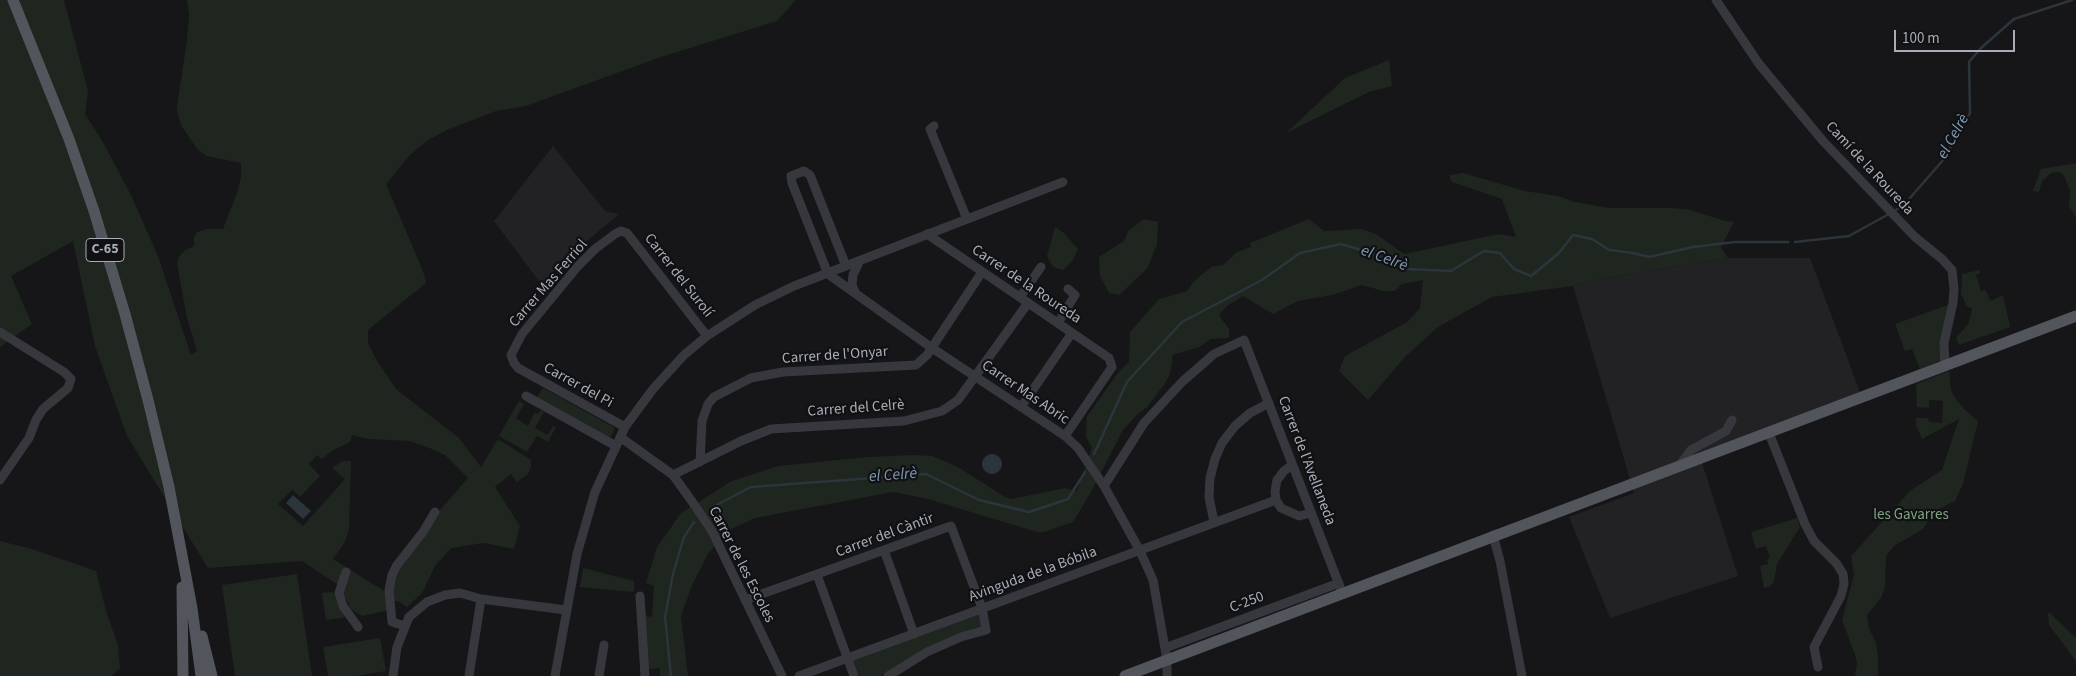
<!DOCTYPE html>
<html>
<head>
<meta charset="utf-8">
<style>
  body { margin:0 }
  #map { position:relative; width:2076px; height:676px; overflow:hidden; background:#161618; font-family:"Source Sans 3",sans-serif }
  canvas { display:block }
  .scale { position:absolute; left:1894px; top:30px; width:121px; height:22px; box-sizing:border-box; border:2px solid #a8adb8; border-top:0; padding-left:6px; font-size:15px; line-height:18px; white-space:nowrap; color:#a8adb8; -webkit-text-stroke:4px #111113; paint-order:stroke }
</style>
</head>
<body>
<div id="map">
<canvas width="2076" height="676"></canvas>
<div class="scale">100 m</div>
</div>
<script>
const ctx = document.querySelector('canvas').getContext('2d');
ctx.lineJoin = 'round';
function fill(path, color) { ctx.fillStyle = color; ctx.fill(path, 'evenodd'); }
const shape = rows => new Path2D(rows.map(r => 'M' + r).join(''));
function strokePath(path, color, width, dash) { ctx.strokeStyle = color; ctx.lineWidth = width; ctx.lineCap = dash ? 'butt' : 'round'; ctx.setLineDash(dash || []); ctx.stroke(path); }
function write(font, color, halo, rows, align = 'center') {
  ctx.font = font + ' "Source Sans 3",sans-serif'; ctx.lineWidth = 4.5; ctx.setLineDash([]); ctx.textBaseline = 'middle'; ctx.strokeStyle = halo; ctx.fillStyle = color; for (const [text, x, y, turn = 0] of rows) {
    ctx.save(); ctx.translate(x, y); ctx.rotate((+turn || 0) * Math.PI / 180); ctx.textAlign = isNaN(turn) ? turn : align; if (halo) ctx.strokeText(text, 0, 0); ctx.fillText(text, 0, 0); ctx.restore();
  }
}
fill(shape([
  [553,146,605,211,619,214,569,256,541,284,494,221],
  [1728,258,1810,258,1860,392,1699,453,1738,576,1610,618,1569,517,1634,493,1573,286,1602,279]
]), '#222225');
fill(shape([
  [0,0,64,0,88,91,85,114,103,142,131,195,158,256,191,355,197,351,187,319,177,263,179,257,185,250,194,246,194,237,197,232,208,229,223,229,238,190,241,177,241,163,207,156,198,150,182,127,177,112,178,100,187,40,189,15,187,0,796,0,777,21,661,57,526,106,496,111,449,129,428,140,410,155,386,184,423,271,426,283,368,330,368,343,377,361,396,389,459,438,481,467,498,439,531,460,531,467,528,474,517,482,511,474,495,487,520,526,514,549,484,543,451,548,435,566,422,593,407,607,398,601,390,601,390,610,362,616,351,609,340,586,302,561,208,568,127,436,95,346,73,241,11,276,32,324,0,347],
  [352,435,369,439,410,441,427,447,445,455,468,478,440,510,435,512,392,575,389,594,333,559,345,542,349,529,351,461,343,461,332,468,345,479,303,526,278,504,292,490,300,497,320,476,309,464,317,455,322,459,333,450,350,442],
  [1389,60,1392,86,1369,92,1286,133,1345,78],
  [2076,163,2076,218,2069,206,2070,190,2063,174,2058,172,2051,173,2042,181,2039,192,2033,191,2041,169],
  [1463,173,1525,191,1558,196,1575,202,1610,208,1671,208,1691,210,1725,221,1734,222,1721,247,1728,258,1602,279,1573,286,1492,297,1438,327,1405,357,1368,400,1339,371,1345,356,1407,322,1420,308,1423,280,1402,284,1395,291,1383,291,1362,285,1332,295,1298,301,1273,314,1243,296,1227,306,1219,315,1229,329,1229,338,1211,339,1199,347,1173,355,1170,374,1164,385,1146,408,1138,414,1123,430,1091,492,1073,522,1044,532,1037,532,928,499,893,492,755,518,729,530,708,554,692,585,681,616,688,676,660,676,660,668,648,669,645,616,652,617,654,586,646,583,657,547,681,513,732,481,778,466,868,457,914,455,932,456,958,467,1005,497,1012,499,1065,488,1077,491,1092,448,1086,437,1087,416,1118,373,1129,362,1130,332,1159,299,1187,291,1194,281,1211,267,1223,265,1237,252,1251,247,1250,243,1309,219,1324,231,1361,229,1376,234,1404,254,1499,234,1516,237,1502,199,1452,182,1450,179,1450,175],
  [1144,219,1158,222,1157,244,1147,269,1119,295,1109,293,1100,276,1099,257,1124,241,1129,230],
  [1055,227,1064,233,1078,249,1073,260,1063,270,1053,267,1047,256],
  [1980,270,1980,273,1976,275,1981,291,1986,290,1990,301,2003,295,2010,327,1959,345,1956,338,1969,323,1972,308,1967,307,1961,294,1962,274],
  [1953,303,1944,359,1920,369,1912,349,1905,351,1895,324],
  [1949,371,1951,389,1953,395,1963,408,1978,421,1963,484,1955,501,1935,511,1923,529,1894,546,1886,556,1885,587,1881,598,1867,615,1869,629,1876,643,1878,656,1878,676,1855,676,1857,663,1855,655,1842,620,1854,575,1851,556,1911,490,1942,470,1959,419,1922,439,1916,425,1916,418,1928,418,1929,422,1942,423,1943,401,1929,400,1929,408,1917,407,1916,384],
  [543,388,615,428,610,438,536,399],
  [519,401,524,404,516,418,528,426,535,412,538,414,541,410,544,412,535,428,548,435,553,426,556,427,548,442,537,436,527,452,499,436],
  [1797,518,1800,527,1777,564,1774,581,1771,586,1764,588,1760,566,1768,564,1767,559,1770,558,1766,546,1756,549,1751,532],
  [0,541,32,549,96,571,106,611,118,645,120,669,111,676,0,676],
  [583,568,634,581,634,592,580,587],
  [297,574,312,676,235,676,222,585],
  [333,592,347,617,326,620,322,593],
  [2049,612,2076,638,2076,661,2049,625,2048,614],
  [978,613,981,627,926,649,881,676,859,676,853,661],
  [380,638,386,671,356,676,328,676,323,647]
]), '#1e261f');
fill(shape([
  '982 464a10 10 0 1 1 20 0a10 10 0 1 1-20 0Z',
  [293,495,311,511,303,519,286,503]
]), '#2c353c');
strokePath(shape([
  [1894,211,1903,206,1944,159,1970,113,1969,62,1981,48,2014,19,2072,0],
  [1795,242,1849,236,1889,214],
  [1094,454,1127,382,1182,322,1262,280,1300,253,1341,244,1371,253,1407,269,1451,271,1484,251,1500,253,1514,269,1531,276,1559,253,1573,235,1592,239,1609,250,1633,253,1649,257,1693,247,1735,242,1788,242],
  [711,508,751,487,926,474,979,500,1029,512,1068,499,1085,472],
  [671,676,665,617,673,574,684,537,694,522]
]), '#2c353c', 2.5);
strokePath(shape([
  [1716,0,1759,64,1823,141,1915,237,1942,259,1952,270,1954,289,1953,303,1944,343,1945,366],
  [934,126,930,129,967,219],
  [927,234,1109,358,1112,367,1065,436],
  [846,266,810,175,804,171,791,176,792,183,828,274,932,348,1065,436,1078,448,1104,486,1140,551,1153,580,1167,660,1167,676],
  [856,294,852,285,853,275,859,262],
  [1020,297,1041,267],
  [1058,323,1075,295,1068,289],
  [0,332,64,372,71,379,68,388,43,409,36,420,29,438,0,480],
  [526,396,616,446],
  [1021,407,1072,333],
  [625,427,518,368,514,363,511,355,522,334,578,266,595,249,615,234,621,231,627,233,707,336],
  [1769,433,1805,524,1814,541,1837,564,1843,574,1844,584,1841,596,1814,647,1818,667],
  [620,437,673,475,691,500,712,531,782,676],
  [700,462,702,421,708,404,714,397,751,378,783,372,916,365,927,355,982,272],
  [1292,465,1284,471,1277,480,1275,491,1276,500,1281,508,1299,516,1311,513],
  [1679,466,1691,450,1726,431,1732,420],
  [673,475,741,441,771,429,904,421,942,411,958,400,1028,303],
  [1104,486,1144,423,1182,382,1214,354,1244,340,1342,592],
  [1214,522,1209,497,1210,478,1215,459,1222,443,1235,426,1250,413,1269,403],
  [1493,535,1500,561,1522,676],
  [884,550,914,634],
  [346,572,339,593,343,606,358,627],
  [817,575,854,676],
  [640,596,645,676],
  [745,600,951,526,982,608,986,630,961,637,927,652,888,676],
  [405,626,392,622,389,590,392,575,397,565,423,532,435,512],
  [1165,648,1339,583],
  [393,676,397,647,409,617,427,602,445,595,460,593,481,599,566,610],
  [469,676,481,599],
  [555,676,577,554,595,492,625,427,653,389,684,355,707,336,755,305,794,286,1063,182],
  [599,676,604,645],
  [799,676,1276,500]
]), '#37383d', 9);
strokePath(shape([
  [13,0,69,139,94,211,125,314,148,400,169,487,192,608,201,676],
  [182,587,183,676],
  [202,636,212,676],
  [1125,676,2076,316]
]), '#53555c', 11);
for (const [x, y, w] of [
  [105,250,38]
]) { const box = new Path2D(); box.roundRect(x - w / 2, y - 11.5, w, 23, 4); ctx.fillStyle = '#111113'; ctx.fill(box); strokePath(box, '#a8adb8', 1); }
write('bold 14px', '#a8adb8', null, [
  ["C-65",105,250]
]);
write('15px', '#a8adb8', '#111113', [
  ["Camí de la Roureda",1869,169,47],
  ["Carrer del Surolí",678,276,52],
  ["Carrer Mas Ferriol",549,284,-49],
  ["Carrer de la Roureda",1026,285,34],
  ["Carrer de l'Onyar",835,356,-4],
  ["Carrer del Pi",578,386,29],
  ["Carrer Mas Abric",1025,393,34],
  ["Carrer del Celrè",856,409,-4],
  ["Carrer de l'Avellaneda",1306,461,69],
  ["Carrer del Càntir",885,536,-20],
  ["Carrer de les Escoles",741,565,63],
  ["Avinguda de la Bóbila",1033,575,-20],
  ["C-250",1247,603,-21]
]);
write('15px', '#7fa381', '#111113', [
  ["les Gavarres",1911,516]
]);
write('italic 16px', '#7f9bb3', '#111113', [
  ["el Celrè",1954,137,-61],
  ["el Celrè",1384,259,20],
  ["el Celrè",893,476,-4]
]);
</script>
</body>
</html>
